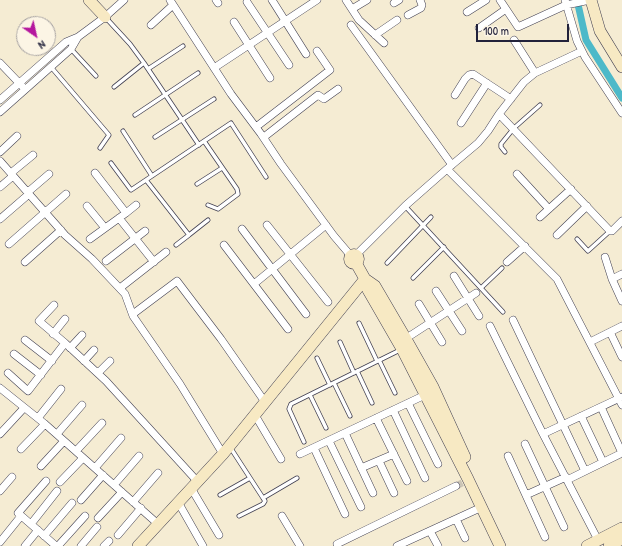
<!DOCTYPE html>
<html>
<head>
<meta charset="utf-8">
<style>
  body { margin:0 }
  #map { position:relative; width:622px; height:546px; overflow:hidden; background:#f5ecd3; font-family:"Patrick Hand",sans-serif }
  canvas { display:block }
  .north { position:absolute; left:16px; top:16px; width:40px; height:40px; box-sizing:border-box; background:#fcf5e5; border:1px solid #a5a1a1; border-radius:50%; rotate:146deg; font-size:11px; font-weight:700; line-height:16px; text-align:center; color:#22223b }
  .north::after { content:''; display:block; margin:auto; width:14px; height:18px; background:#b5179e; clip-path:polygon(50% 0,100% 100%,50% 72%,0 100%) }
  .scale { position:absolute; left:476px; top:24px; width:93px; height:18px; box-sizing:border-box; border:2px solid #22223b; border-top:0; padding-left:5px; font-size:12px; line-height:14px; white-space:nowrap; color:#22223b; -webkit-text-stroke:3px #fcf5e5; paint-order:stroke }
</style>
</head>
<body>
<div id="map">
<canvas width="622" height="546"></canvas>
<div class="north">N</div>
<div class="scale">100 m</div>
</div>
<script>
const ctx = document.querySelector('canvas').getContext('2d');
ctx.lineJoin = 'round';
const shape = rows => new Path2D(rows.map(r => 'M' + r).join(''));
function strokePath(path, color, width, dash) { ctx.strokeStyle = color; ctx.lineWidth = width; ctx.lineCap = dash ? 'butt' : 'round'; ctx.setLineDash(dash || []); ctx.stroke(path); }
strokePath(shape([
  [577,0,586,40,622,98]
]), '#4db9c9', 7);
strokePath(shape([
  [456,486,464,482]
]), '#cbc4b5', 7, [7, 3.5]);
const lane = shape([
  [106,18,130,44,144,63,199,145],
  [71,49,96,76],
  [51,67,109,135,100,148],
  [148,69,183,46],
  [114,87,144,63],
  [135,115,198,73],
  [123,131,152,176],
  [155,137,214,99],
  [204,141,237,189,238,194,218,209,208,205],
  [505,152,501,147,501,144,514,128,540,105],
  [111,163,131,190,231,123,266,177],
  [146,180,189,235,176,245],
  [197,184,222,168],
  [405,206,503,312],
  [189,235,208,220],
  [577,239,588,251,610,231],
  [387,263,431,217],
  [413,278,444,247],
  [481,288,502,268],
  [359,323,377,361],
  [340,342,354,373],
  [317,358,330,385],
  [379,360,395,393],
  [357,371,372,403],
  [334,383,350,416],
  [310,395,326,428],
  [304,442,289,409,291,404,400,350],
  [230,447,263,498,297,478],
  [220,495,250,478],
  [239,516,263,504,265,501,263,498]
]);
const street = shape([
  [170,0,231,94,261,134,281,164,334,236,351,256],
  [216,0,218,3],
  [272,0,306,54],
  [346,0,359,20,384,43],
  [500,0,518,27,566,5,590,0],
  [565,0,577,41,585,57,622,113],
  [247,2,289,65],
  [394,3,399,0],
  [352,9,367,0],
  [467,12,486,0],
  [408,15,421,8,422,5,420,0],
  [234,22,270,78],
  [151,25,173,5],
  [351,25,452,165],
  [479,28,506,9],
  [375,35,397,20],
  [514,40,535,73],
  [0,63,22,86],
  [214,68,317,0],
  [455,95,465,79,469,75,473,74,511,99],
  [0,100,66,42,78,37,105,17,124,0],
  [0,112,71,49,78,37],
  [499,114,610,231,612,231,622,221],
  [461,123,487,83],
  [256,127,330,70,317,51],
  [264,137,318,95,324,99,338,89],
  [0,152,17,136],
  [0,161,65,235,92,259,125,294,133,316,180,384,223,454],
  [447,169,557,279,622,405],
  [11,173,33,155],
  [517,174,549,209],
  [0,187,13,176],
  [28,192,49,174],
  [87,206,105,228],
  [126,213,136,205],
  [540,217,571,189],
  [119,218,154,262],
  [0,219,29,194],
  [267,225,328,302],
  [242,229,306,314],
  [557,235,587,206],
  [90,239,126,213,95,173],
  [9,244,66,194],
  [224,245,288,329],
  [356,255,405,206,447,169,478,143,488,131,499,114,524,82,535,73,582,51],
  [605,257,612,279,622,301],
  [106,261,145,231],
  [25,262,61,230],
  [507,262,525,246],
  [454,276,479,316],
  [612,279,622,274],
  [254,284,326,225],
  [120,288,166,252],
  [436,291,462,331],
  [419,304,442,342],
  [54,305,39,321,65,343],
  [133,314,177,281,221,339,265,402],
  [513,320,585,471],
  [490,326,543,434,598,540],
  [622,326,610,332,622,357],
  [53,334,65,319],
  [25,340,52,361],
  [402,341,476,293],
  [590,342,610,332],
  [70,348,82,335],
  [14,354,41,375],
  [84,361,94,350],
  [8,373,28,391,65,343,106,381,197,481],
  [98,373,110,361],
  [0,388,45,424,158,524],
  [408,403,438,464],
  [601,407,622,453],
  [393,410,425,478],
  [255,415,281,459],
  [581,416,603,462],
  [38,418,61,389],
  [376,418,407,481],
  [345,433,373,493],
  [0,434,24,408],
  [57,434,82,405],
  [543,434,622,397],
  [329,441,361,507],
  [525,444,564,527],
  [314,448,345,514],
  [21,449,45,424],
  [76,451,102,423],
  [300,454,425,395],
  [508,456,545,537],
  [379,461,394,493],
  [41,466,64,441],
  [95,468,121,438],
  [361,468,394,454],
  [567,480,622,453],
  [46,481,18,513,56,546],
  [60,482,83,458],
  [114,485,139,456],
  [191,488,219,535],
  [0,491,12,477],
  [526,495,566,477],
  [81,500,103,475],
  [133,502,158,473],
  [178,502,203,546],
  [282,516,300,546],
  [98,518,122,492],
  [456,519,465,538],
  [31,524,57,491],
  [430,531,438,546],
  [118,535,141,508],
  [44,536,72,503],
  [0,542,21,516],
  [337,544,456,486],
  [25,546,38,530],
  [58,546,85,516],
  [81,546,97,527],
  [104,546,109,541],
  [397,546,482,507]
]);
const secondary = shape([
  [89,0,105,17],
  [591,0,600,31,622,67],
  '349.5 259a4.5 4.5 0 1 1 9 0a4.5 4.5 0 1 1-9 0Z',
  [356,263,365,279,368,290,402,349,468,479,500,546],
  [365,279,375,286,406,339,433,387,465,457],
  [138,546,223,454,365,279],
  [587,546,622,528],
  [609,546,622,539]
]);
strokePath(lane, '#424052', 5);
strokePath(street, '#424052', 8);
strokePath(secondary, '#424052', 12);
strokePath(lane, '#fff', 3.5);
strokePath(street, '#fff', 7);
strokePath(secondary, '#f7e9c3', 11);
</script>
</body>
</html>
